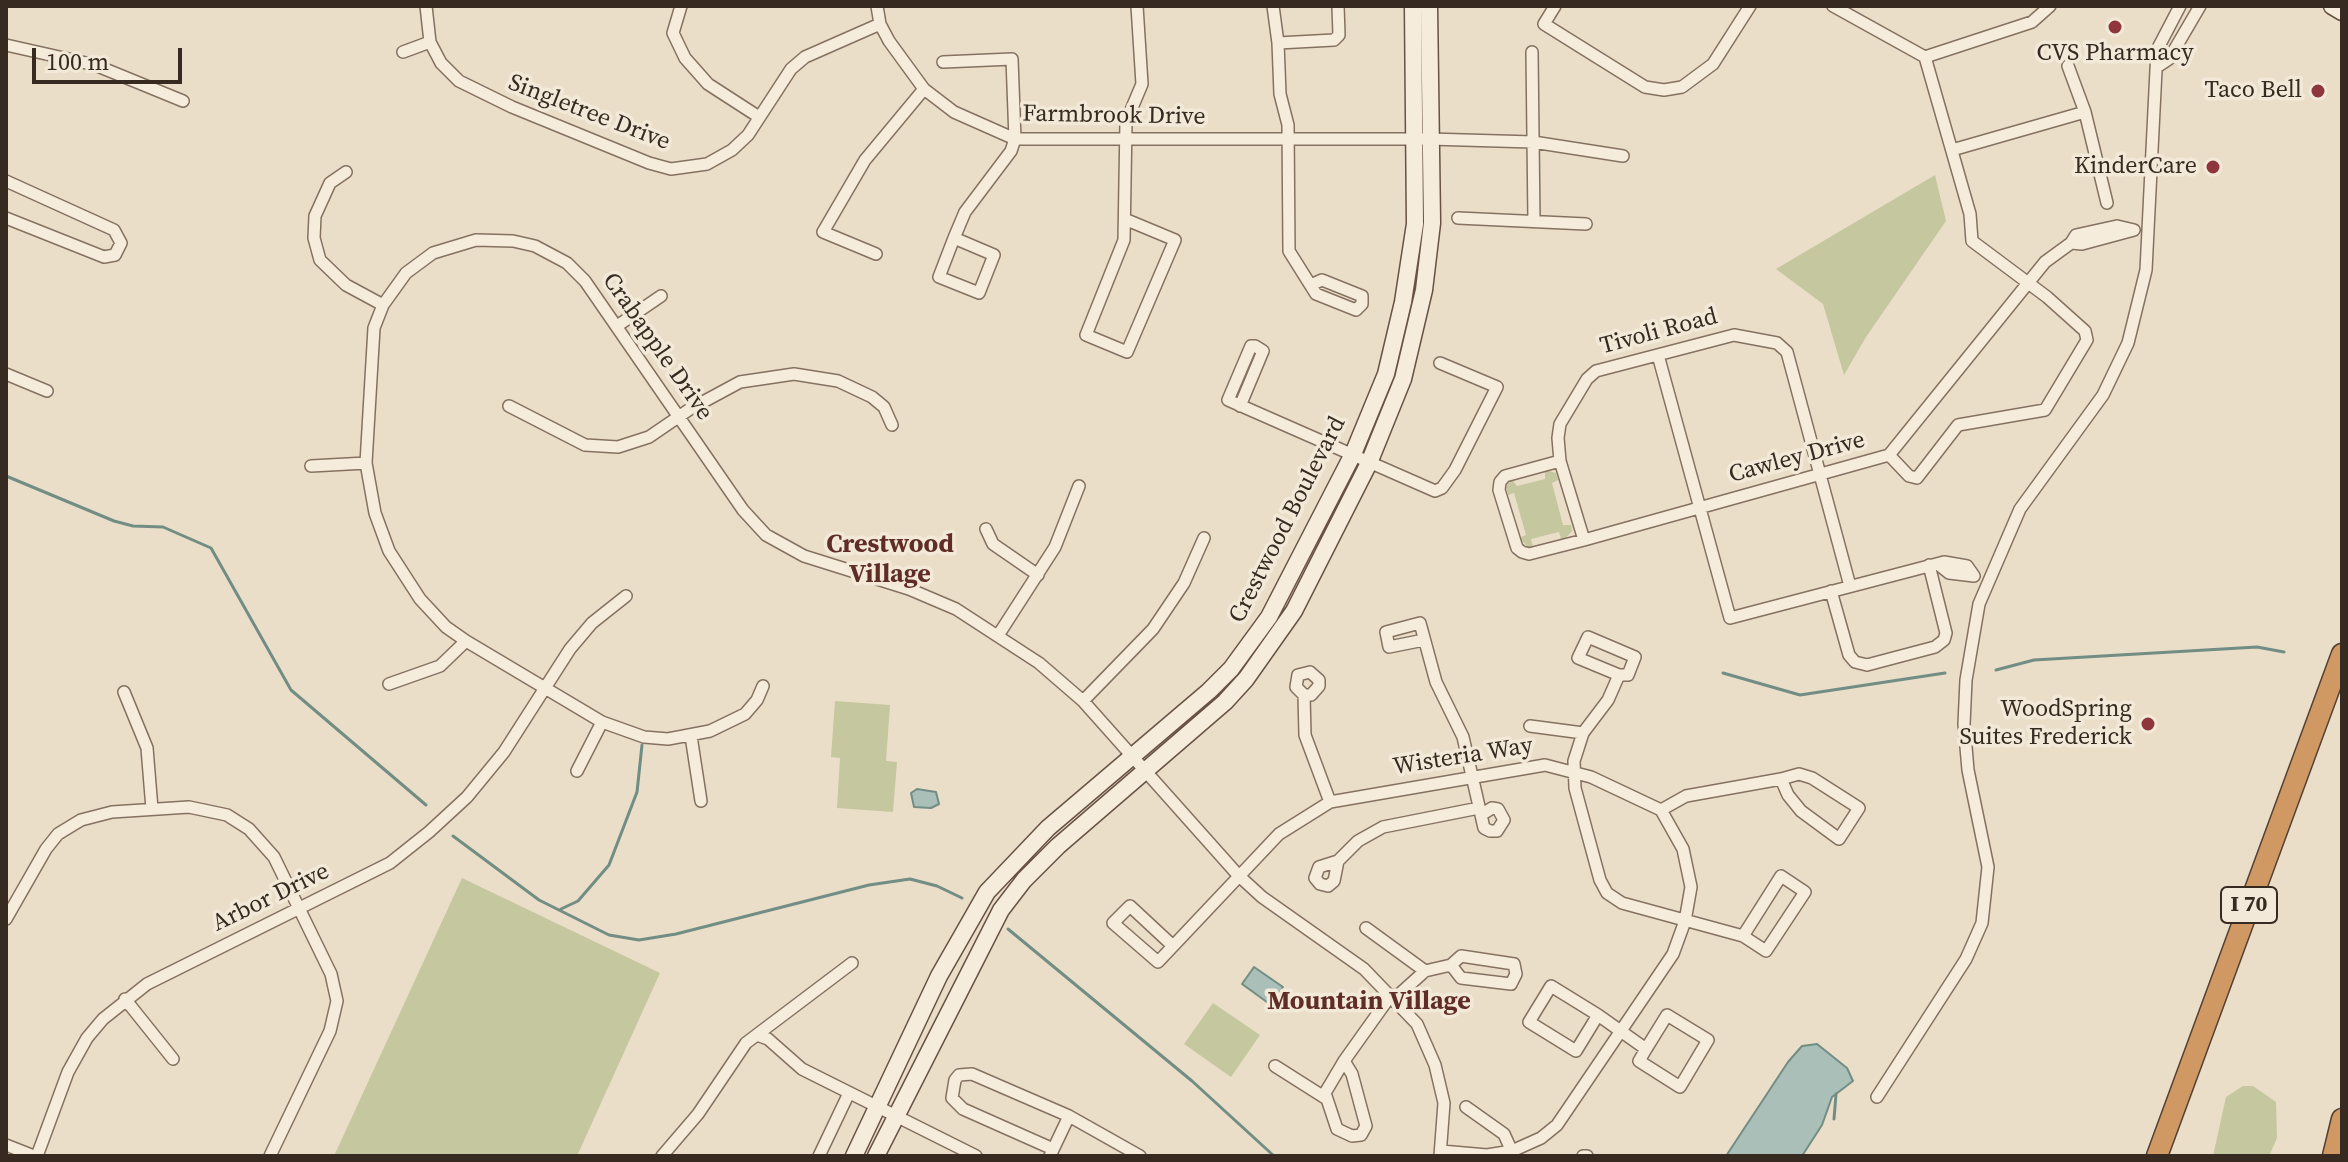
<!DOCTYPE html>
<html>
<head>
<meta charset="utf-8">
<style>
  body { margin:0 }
  #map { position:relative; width:2348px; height:1162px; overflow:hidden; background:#eadec9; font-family:"Source Serif 4",serif }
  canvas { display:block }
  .frame { position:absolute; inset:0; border:8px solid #372a21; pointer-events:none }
  .scale { position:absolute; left:32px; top:48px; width:150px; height:36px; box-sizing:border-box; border:4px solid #372a21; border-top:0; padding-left:10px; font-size:24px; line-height:28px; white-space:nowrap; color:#372a21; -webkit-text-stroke:6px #f2e9d8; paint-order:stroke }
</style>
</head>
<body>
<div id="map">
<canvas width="2348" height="1162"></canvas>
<div class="frame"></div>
<div class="scale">100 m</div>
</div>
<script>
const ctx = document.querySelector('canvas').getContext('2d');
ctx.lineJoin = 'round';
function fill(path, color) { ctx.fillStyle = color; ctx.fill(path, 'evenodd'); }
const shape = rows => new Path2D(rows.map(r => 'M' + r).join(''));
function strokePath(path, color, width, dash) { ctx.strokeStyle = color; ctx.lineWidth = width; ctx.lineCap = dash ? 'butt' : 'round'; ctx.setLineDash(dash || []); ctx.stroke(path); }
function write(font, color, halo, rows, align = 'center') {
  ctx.font = font + ' "Source Serif 4",serif'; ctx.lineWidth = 7; ctx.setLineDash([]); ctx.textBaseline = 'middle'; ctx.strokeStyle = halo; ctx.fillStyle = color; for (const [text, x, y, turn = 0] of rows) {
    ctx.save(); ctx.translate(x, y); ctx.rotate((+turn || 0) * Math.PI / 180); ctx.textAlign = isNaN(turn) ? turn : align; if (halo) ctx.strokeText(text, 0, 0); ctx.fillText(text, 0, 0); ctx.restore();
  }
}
fill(shape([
  [1935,175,1946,221,1866,337,1844,375,1823,304,1776,269],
  [1545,470,1556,473,1558,480,1552,483,1563,525,1571,525,1572,531,1565,539,1561,539,1559,532,1531,539,1533,547,1529,548,1519,538,1526,535,1514,493,1508,495,1506,487,1512,479,1517,486,1545,479],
  [835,701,890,705,886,761,897,762,893,812,837,808,840,758,831,757],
  [462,878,660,973,577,1156,334,1156],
  [1213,1003,1260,1035,1231,1077,1184,1044],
  [2243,1086,2253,1086,2276,1102,2277,1138,2269,1156,2213,1156,2226,1097]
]), '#c5c79e');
const water = shape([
  [917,789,936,792,939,804,931,808,914,807,911,793,917,789],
  [1254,967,1283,987,1271,1005,1242,984,1254,967],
  [1817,1044,1847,1068,1853,1081,1832,1097,1822,1125,1802,1156,1726,1156,1788,1062,1802,1046,1817,1044]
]);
fill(water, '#a9bfb7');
strokePath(water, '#718d84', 2);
strokePath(shape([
  [6,476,114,521,133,526,163,527,211,548,291,690,426,805],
  [1996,670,2034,660,2257,647,2284,652],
  [1723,673,1800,695,1945,673],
  [453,836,539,900,609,935,639,940,676,934,869,885,910,879,937,886,962,898],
  [561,909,578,901,609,865,637,792,642,745],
  [1008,929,1192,1081,1274,1156],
  [1834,1119,1836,1094]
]), '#718d84', 3);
const minor = shape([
  [426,6,430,42,441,63,459,81,512,107,649,163,671,169,707,164,732,150,748,135,791,69,805,57,880,24],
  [681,6,673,33,685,58,708,84,759,117],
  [877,6,880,24,889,41,924,89,954,112,1015,139,1429,139,1533,142,1623,156],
  [1273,6,1278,43,1334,40,1339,35,1338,6],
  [1555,6,1544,24,1645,87,1664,90,1682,87,1713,64,1750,6],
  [1833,6,1925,57,2032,22,2050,6],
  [1278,43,1280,94,1288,125,1289,251,1316,294,1356,310,1362,304,1362,296,1322,280,1313,284],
  [6,45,95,65,183,101],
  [403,52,430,42],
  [1532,52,1534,221],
  [943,62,1012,59,1015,139,1011,151,965,212,954,238,939,277,979,293,994,255,954,238],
  [2068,66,2085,112,2107,203],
  [2157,67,2169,59,2200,6],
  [1952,150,2085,112],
  [346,172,330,183,315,216,314,238,320,260,346,285,383,305],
  [6,181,114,230,121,243,115,255,104,257,6,218],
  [1458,218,1586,224],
  [1127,220,1175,240,1127,352,1086,335,1124,240,1126,122,1142,84,1137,6],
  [876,254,823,232,865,160,924,89],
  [617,326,661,296],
  [1658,355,1730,618,1944,562,1967,566,1974,576,1949,573,1939,565],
  [6,374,47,391],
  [509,406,585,445,618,447,649,437,690,409,740,382,794,374,838,381,872,397,884,407,892,425],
  [1240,406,1263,351,1255,346,1251,346,1228,400,1435,491,1442,488,1455,470,1497,387,1440,363],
  [1889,455,1909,476,1917,478,1958,425,2045,410,2087,340,2085,331,2047,297,1972,241,1970,214,1925,57],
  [1560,461,1505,476,1500,482,1499,490,1517,548,1522,552,1529,554,1584,540,1889,455,2045,262,2071,243,2076,235,2117,226,2134,230,2082,244,2071,243],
  [311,466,366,463],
  [986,529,993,544,1038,575],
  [1584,540,1560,461,1558,438,1560,424,1587,379,1596,371,1734,335,1777,343,1787,352,1850,586],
  [1831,591,1849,655,1855,662,1867,665,1935,647,1944,640,1946,633,1929,565],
  [999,634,1055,547,1079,486],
  [1424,640,1389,647,1386,632,1420,623,1436,682,1463,737,1481,815,1492,808,1498,809,1504,820,1497,831,1490,831,1484,828,1481,815],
  [1619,675,1628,675,1635,657,1588,637,1578,658,1619,675,1608,700,1583,733,1574,761,1575,788,1600,880,1607,893,1622,903,1743,936,1766,951,1805,892,1781,876,1743,936],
  [389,684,440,666,466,641],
  [763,686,757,700,745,714,710,731,668,739,644,737,602,722,466,641,446,627,420,599,389,551,375,513,366,463,374,328,383,305,406,273,433,253,476,240,513,241,535,246,567,263,585,281,743,510,766,535,804,556,909,589,956,609,1039,663,1083,701,1238,875,1262,897,1364,969,1417,1024,1435,1065,1444,1103,1440,1156],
  [124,692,147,748,152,809],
  [1304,695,1311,695,1319,686,1319,680,1310,672,1298,675,1296,687,1304,695,1305,735,1330,802],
  [1083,701,1153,629,1184,583,1204,538],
  [1530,726,1583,733],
  [691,736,701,801],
  [577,771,602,722],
  [1661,810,1686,796,1781,779,1788,795,1801,811,1839,839,1859,808,1812,778,1799,774,1781,779],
  [1338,861,1334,881,1328,886,1320,884,1315,878,1319,867,1338,861,1358,841,1383,827,1479,808],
  [6,919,46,849,58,834,81,820,112,812,189,807,227,815,249,829,274,857,331,974,337,1001,330,1031,270,1156],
  [1366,928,1425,971],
  [1173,946,1130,906,1113,923,1158,962,1279,834,1330,802,1545,765,1591,777,1661,810,1683,849,1691,887,1685,921,1673,954,1557,1125,1541,1138,1512,1151,1487,1155,1441,1151],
  [125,999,173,1059],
  [1394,999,1425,971,1451,965,1461,956,1514,964,1516,974,1511,984,1461,978,1451,965],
  [1598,1015,1551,986,1529,1022,1576,1051,1598,1015,1646,1049,1667,1015,1708,1040,1680,1087,1639,1061,1646,1049],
  [757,1035,768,1039,802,1069,976,1156],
  [1344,1061,1352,1074,1366,1126,1361,1135,1352,1136,1337,1129,1325,1093,1344,1061],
  [1344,1061,1391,995],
  [1275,1066,1327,1099],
  [1877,1097,1966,959,1982,923,1988,867,1968,770,1964,724,1966,680,1979,604,2020,509,2103,395,2128,343,2146,270,2157,50,2180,6],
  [1466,1107,1504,1134,1514,1156],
  [6,1145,34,1156],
  [1053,1149,963,1109,952,1098,955,1080,959,1075,972,1074,1069,1116,1140,1156],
  [37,1156,68,1072,87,1038,103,1019,147,984,390,863,429,832,467,797,504,752,570,649,592,623,626,596],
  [662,1156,698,1114,746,1043,852,963],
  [819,1156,849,1093],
  [1050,1156,1069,1116],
  [1583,1156,1587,1156]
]);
const secondary = shape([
  [2332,6,2342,12],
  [854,1156,939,976,987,892,1048,828,1209,691,1231,669,1269,617,1353,454,1386,374,1403,302,1415,224,1413,6],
  [876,1156,1001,910,1024,880,1058,846,1225,702,1246,679,1294,611,1369,463,1403,379,1424,290,1432,223,1429,6]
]);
const motorway = shape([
  [2157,1156,2342,654],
  [2333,1156,2342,1119]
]);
strokePath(minor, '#857160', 14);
strokePath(secondary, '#675243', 19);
strokePath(motorway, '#534033', 23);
strokePath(minor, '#f6ecdc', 11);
strokePath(secondary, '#f6ecdc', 16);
strokePath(motorway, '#d09964', 20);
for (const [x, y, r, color] of [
  [2115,27,8,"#8e363c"],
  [2318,91,8,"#8e363c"],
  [2213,167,8,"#8e363c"],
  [2148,724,8,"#8e363c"]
]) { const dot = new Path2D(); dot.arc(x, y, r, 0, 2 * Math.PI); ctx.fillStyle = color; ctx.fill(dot); strokePath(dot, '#f2e9d8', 3); }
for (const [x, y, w] of [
  [2249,905,56]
]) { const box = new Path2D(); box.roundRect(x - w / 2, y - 18, w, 36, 6); ctx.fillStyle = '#f2e9d8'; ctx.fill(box); strokePath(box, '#372a21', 2); }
write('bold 22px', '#372a21', null, [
  ["I 70",2249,905]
]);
write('24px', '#372a21', '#f2e9d8', [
  ["CVS Pharmacy",2115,54,"center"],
  ["Taco Bell",2302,91],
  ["KinderCare",2197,167],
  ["WoodSpring",2132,710],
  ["Suites Frederick",2132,738]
], 'right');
write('24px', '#372a21', '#f2e9d8', [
  ["Singletree Drive",589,113,21],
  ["Farmbrook Drive",1114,116,1],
  ["Tivoli Road",1659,332,-15],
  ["Crabapple Drive",657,347,55],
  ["Cawley Drive",1797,458,-15],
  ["Crestwood Boulevard",1288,520,-63],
  ["Wisteria Way",1463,757,-9],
  ["Arbor Drive",271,898,-26]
]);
write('bold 26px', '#5f2d25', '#f2e9d8', [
  ["Crestwood",890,545],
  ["Village",890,575],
  ["Mountain Village",1369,1002]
]);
</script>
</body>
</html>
